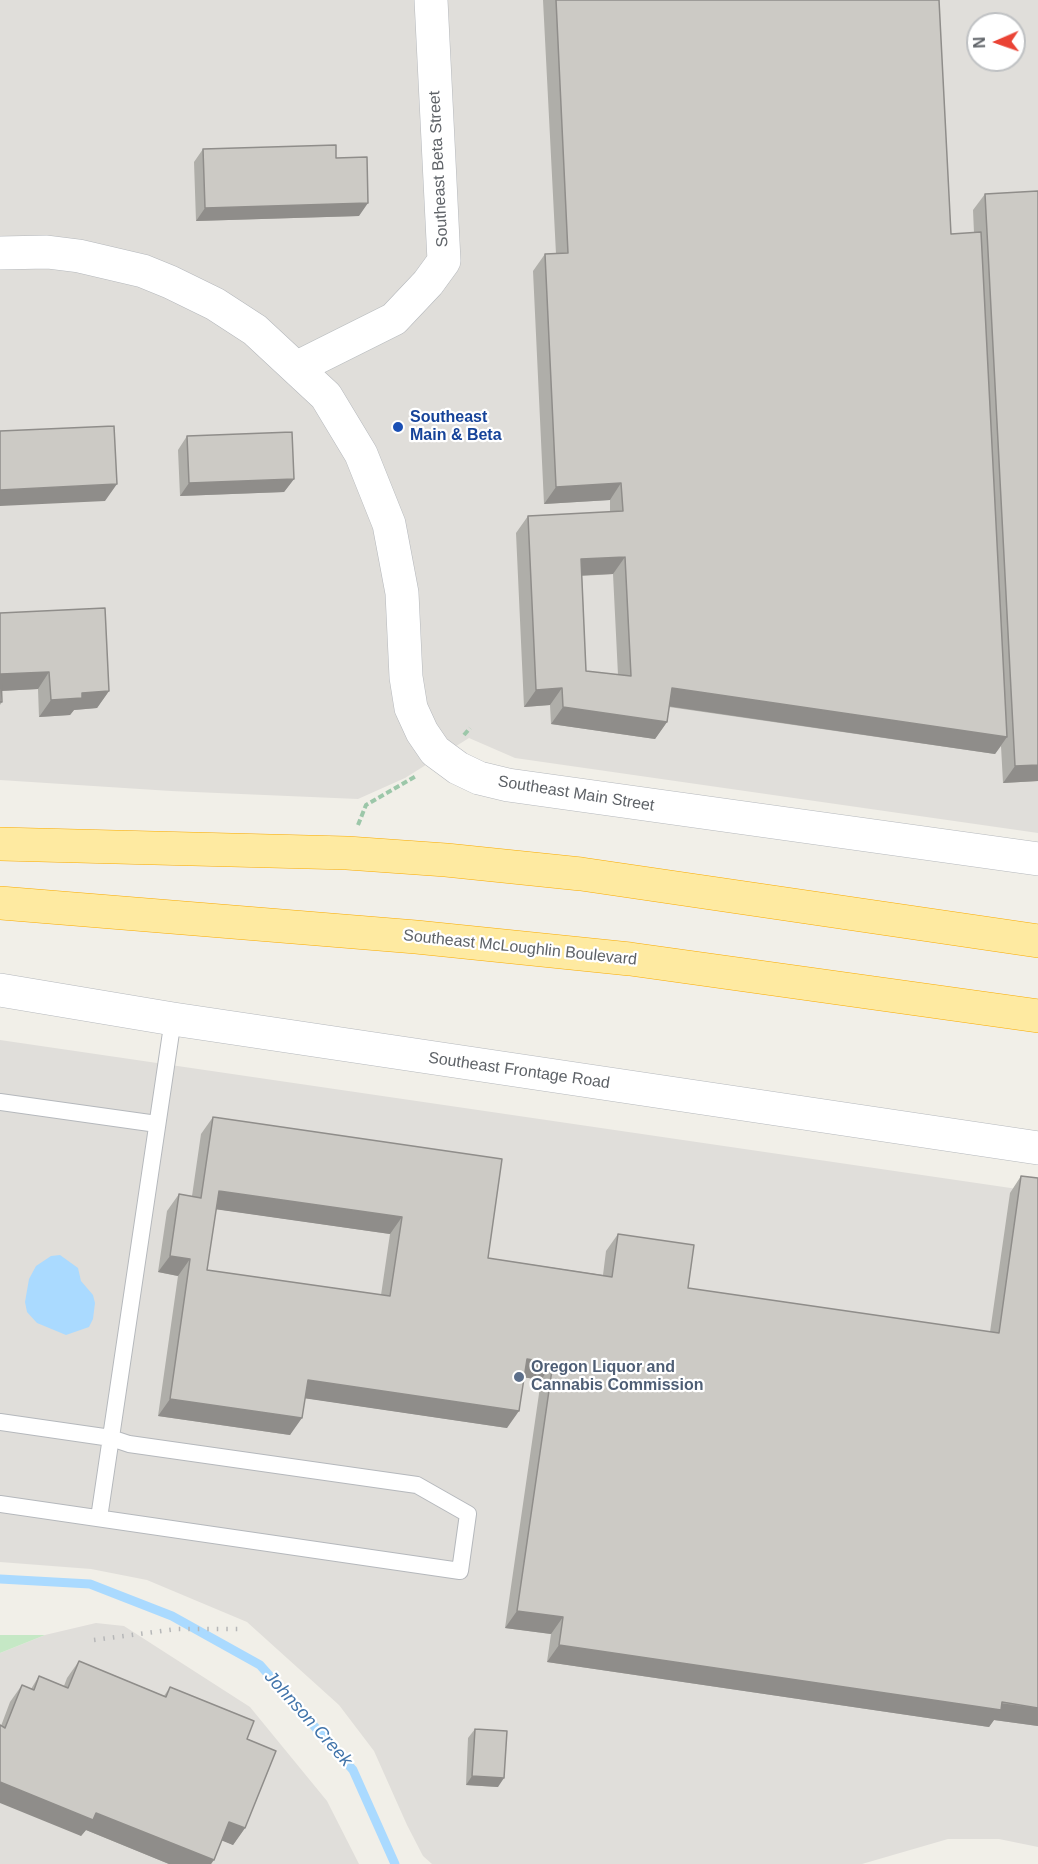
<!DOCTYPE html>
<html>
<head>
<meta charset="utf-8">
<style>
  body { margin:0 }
  #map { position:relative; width:1038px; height:1864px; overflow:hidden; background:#f1efe8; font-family:Arial,sans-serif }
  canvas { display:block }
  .north { position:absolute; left:966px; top:12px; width:60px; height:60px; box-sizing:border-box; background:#fff; border:2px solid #bfc1c3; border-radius:50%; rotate:268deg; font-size:16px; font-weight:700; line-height:24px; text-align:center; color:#5f6368 }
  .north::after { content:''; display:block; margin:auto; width:21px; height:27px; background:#ea4335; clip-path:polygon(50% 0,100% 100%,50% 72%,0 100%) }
</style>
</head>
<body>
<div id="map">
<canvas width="1038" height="1864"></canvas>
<div class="north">N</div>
</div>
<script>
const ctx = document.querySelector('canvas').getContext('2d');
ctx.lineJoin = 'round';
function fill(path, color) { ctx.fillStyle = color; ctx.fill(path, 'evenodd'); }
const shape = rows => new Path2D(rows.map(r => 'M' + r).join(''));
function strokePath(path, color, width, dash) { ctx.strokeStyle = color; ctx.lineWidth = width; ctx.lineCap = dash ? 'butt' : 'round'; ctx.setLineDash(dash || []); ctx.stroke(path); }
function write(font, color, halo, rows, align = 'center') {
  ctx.font = font + ' Arial,sans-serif'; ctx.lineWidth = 4.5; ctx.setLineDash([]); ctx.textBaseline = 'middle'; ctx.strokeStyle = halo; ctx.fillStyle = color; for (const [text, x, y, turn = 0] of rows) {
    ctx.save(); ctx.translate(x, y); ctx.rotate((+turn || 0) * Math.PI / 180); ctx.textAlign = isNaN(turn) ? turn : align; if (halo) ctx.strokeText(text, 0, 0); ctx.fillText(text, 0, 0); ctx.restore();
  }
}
fill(shape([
  [0,0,1038,0,1038,833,515,758,469,738,405,778,358,799,171,791,0,780],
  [978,24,1014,24,1014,60,978,60],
  [0,1040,1038,1192,1038,1847,999,1839,948,1839,862,1864,432,1864,423,1856,407,1825,374,1751,339,1705,247,1622,147,1580,91,1569,0,1562],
  [96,1623,124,1626,250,1707,327,1801,359,1864,0,1864,0,1653,45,1635]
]), '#e0deda');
fill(shape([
  [0,1635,45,1635,0,1653]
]), '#c5e8c5');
fill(shape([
  [60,1255,78,1268,81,1281,93,1295,95,1303,93,1319,89,1327,66,1335,37,1323,27,1312,25,1302,29,1279,36,1266,51,1256]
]), '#aadaff');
strokePath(shape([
  [0,1579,90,1584,172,1616,260,1665,353,1770,395,1864]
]), '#aadaff', 9);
const service = shape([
  [0,1102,157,1124],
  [0,1422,111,1438,129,1444,417,1485,468,1514,460,1571,0,1504],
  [99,1518,173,1019]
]);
const minor = shape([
  [298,367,394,319,428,283,444,261,431,0]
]);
const tertiary = shape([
  [0,253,47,252,79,256,143,271,170,282,215,304,255,330,326,396,361,454,389,524,402,593,406,677,411,708,422,732,435,751,458,768,479,778,508,785,1038,859],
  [0,990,173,1019,1038,1148]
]);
const trunk = shape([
  [0,844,347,853,446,860,581,874,1038,941],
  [0,903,416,937,630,959,1038,1016]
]);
strokePath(service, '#b5b8bc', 18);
strokePath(minor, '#b5b8bc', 34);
strokePath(tertiary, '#b5b8bc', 34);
strokePath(trunk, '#f9ab00', 34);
strokePath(shape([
  [464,735,470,728],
  [358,825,366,805,416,776]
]), '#9cc7a9', 4, [6, 3]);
strokePath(service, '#fff', 16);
strokePath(minor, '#fff', 33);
strokePath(tertiary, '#fff', 33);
strokePath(trunk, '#feeaa1', 33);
strokePath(shape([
  [94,1640,176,1629,243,1629]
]), '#b6b7b8', 4.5, [1.5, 8]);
fill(shape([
  [543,0,939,0,951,234,974,233,973,210,985,194,1038,191,1038,781,1003,783,1001,746,995,754,669,707,667,722,655,739,551,724,550,705,524,707,516,533,528,516,610,512,610,500,544,504,533,271,545,254,556,254],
  [613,574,618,675,586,671,582,576],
  [203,149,336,158,359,216,196,221,194,162],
  [187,436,294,479,284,492,180,496,178,450],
  [0,613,109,691,97,708,74,710,70,715,39,717,38,689,1,691,2,702,0,705],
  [213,1117,488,1258,603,1275,606,1251,618,1234,688,1288,990,1332,1010,1193,1021,1176,1038,1178,1038,1726,994,1720,989,1727,547,1662,551,1634,505,1628,541,1380,524,1377,507,1428,305,1398,290,1435,158,1416,178,1276,158,1272,167,1211,179,1194,192,1196,201,1134],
  [216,1209,390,1234,381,1295,207,1270],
  [79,1661,164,1696,170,1687,247,1739,245,1828,233,1845,222,1840,211,1864,169,1864,86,1830,81,1836,1,1726,10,1702,22,1685,31,1689,39,1676,64,1686,67,1678],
  [475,1729,498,1787,466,1785,468,1738]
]), '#afaea9');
fill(shape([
  [368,203,359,216,196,221,205,208],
  [294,479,284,492,180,496,189,483],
  [621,483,610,500,544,504,556,487],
  [117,484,105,501,0,506,0,490],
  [625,557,613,574,569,576,581,559],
  [49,672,38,689,0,691,1,674],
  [562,688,550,705,524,707,536,690],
  [672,688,1007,737,995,754,660,705],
  [109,691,97,708,74,710,70,715,39,717,51,700,82,693],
  [563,707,667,722,655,739,551,724],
  [1038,765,1038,781,1003,783,1015,766],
  [219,1191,402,1217,390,1234,207,1208],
  [170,1256,190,1259,178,1276,158,1272],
  [527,1359,553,1363,541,1380,515,1376],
  [308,1380,519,1411,507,1428,296,1397],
  [170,1399,302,1418,290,1435,158,1416],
  [517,1611,563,1617,551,1634,505,1628],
  [559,1645,1038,1708,1038,1726,994,1720,989,1727,547,1662],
  [472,1776,504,1778,498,1787,466,1785],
  [0,1782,96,1813,214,1860,211,1864,169,1864,86,1830,81,1836,0,1803],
  [229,1822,245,1828,233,1845,218,1839]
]), '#8f8d8a');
const building = shape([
  [556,0,939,0,951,234,981,232,1007,737,672,688,667,722,563,707,562,688,536,690,528,516,623,511,621,483,556,487,545,254,568,253,556,0],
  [625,557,631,676,586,671,581,559,625,557],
  [336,145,336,158,367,157,368,203,205,208,203,149,336,145],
  [1038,191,1038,765,1015,766,985,194,1038,191],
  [114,426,117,484,0,490,0,431,114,426],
  [292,432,294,479,189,483,187,436,292,432],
  [105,608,109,691,82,693,82,698,51,700,49,672,1,674,2,702,0,702,0,613,105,608],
  [213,1117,502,1159,488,1258,612,1277,618,1234,694,1245,688,1288,999,1333,1021,1176,1038,1178,1038,1708,1002,1702,1001,1710,559,1645,563,1617,517,1611,553,1363,527,1359,519,1411,308,1380,302,1418,170,1399,190,1259,170,1256,179,1194,201,1198,213,1117],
  [219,1191,402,1217,390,1296,207,1270,219,1191],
  [79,1661,166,1697,170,1687,254,1721,247,1739,276,1751,245,1828,229,1822,214,1860,96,1813,93,1820,0,1782,0,1725,5,1728,22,1685,34,1690,39,1676,68,1688,79,1661],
  [475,1729,507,1731,504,1778,472,1776,475,1729]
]);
fill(building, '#cccac5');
strokePath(building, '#8f8d8a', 1.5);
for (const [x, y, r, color] of [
  [398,427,6,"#1a4fb4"],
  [519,1377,6,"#5c6f8a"]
]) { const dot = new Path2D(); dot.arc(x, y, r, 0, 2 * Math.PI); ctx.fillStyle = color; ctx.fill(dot); strokePath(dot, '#fff', 2); }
write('16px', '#5f6368', '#fff', [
  ["Southeast Beta Street",439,169,-93],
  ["Southeast Main Street",576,794,9],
  ["Southeast McLoughlin Boulevard",520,948,6],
  ["Southeast Frontage Road",519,1071,8]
]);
write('bold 16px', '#164399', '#fff', [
  ["Southeast",410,418],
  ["Main & Beta",410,436]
], 'left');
write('bold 16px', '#4e5e75', '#fff', [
  ["Oregon Liquor and",531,1368],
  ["Cannabis Commission",531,1386]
], 'left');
write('italic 18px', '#4174aa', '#fff', [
  ["Johnson Creek",308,1719,48]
]);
</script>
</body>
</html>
